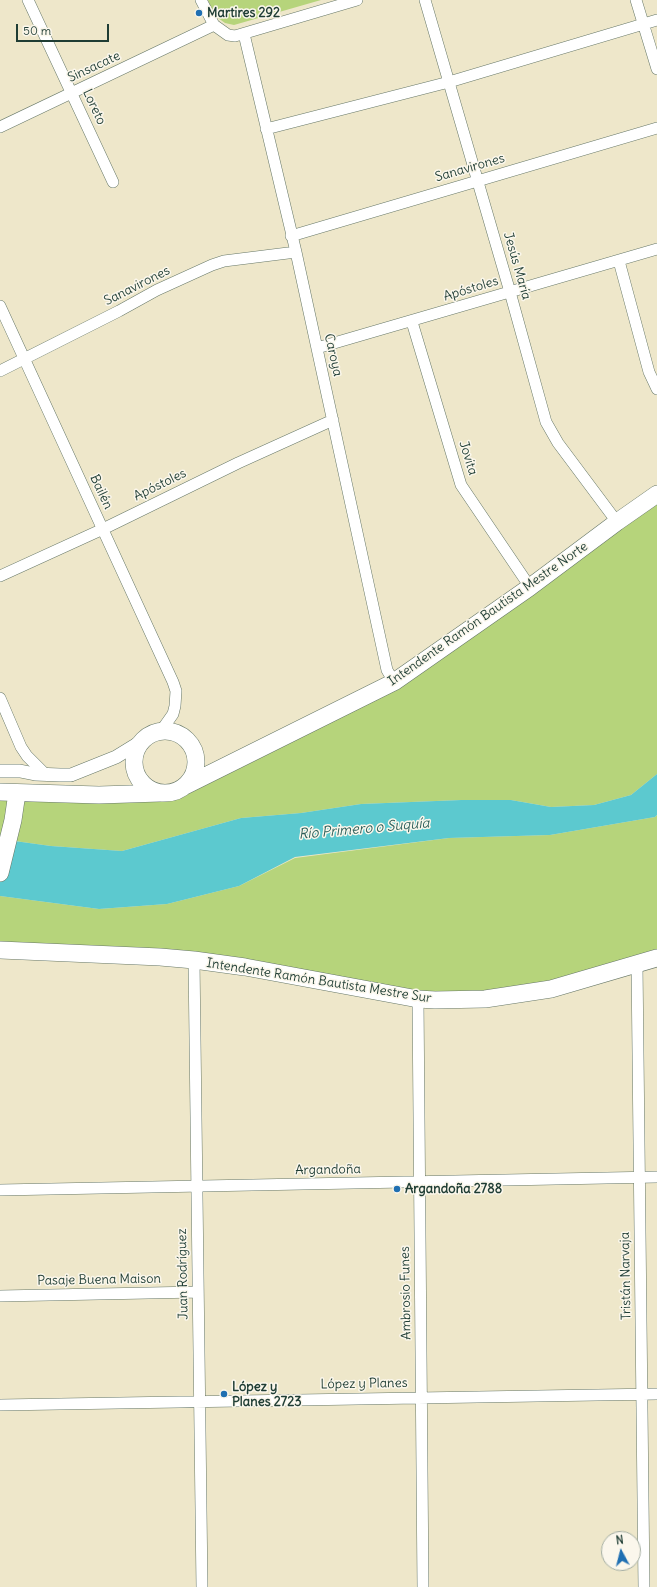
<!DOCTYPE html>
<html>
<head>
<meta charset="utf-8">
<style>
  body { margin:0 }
  #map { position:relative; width:657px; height:1587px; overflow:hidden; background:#eee7ca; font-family:Delius,sans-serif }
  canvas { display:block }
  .north { position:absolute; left:601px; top:1531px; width:40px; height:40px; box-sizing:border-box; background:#fbf7ec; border:1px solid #a3ada2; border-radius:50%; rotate:353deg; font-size:11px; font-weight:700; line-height:16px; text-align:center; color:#1f3d34 }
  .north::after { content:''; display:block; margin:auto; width:14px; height:18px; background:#1f6fb2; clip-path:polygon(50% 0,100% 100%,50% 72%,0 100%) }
  .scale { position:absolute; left:16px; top:24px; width:93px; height:18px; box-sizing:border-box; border:2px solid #1f3d34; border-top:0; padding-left:5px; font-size:12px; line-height:14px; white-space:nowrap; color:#1f3d34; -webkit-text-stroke:3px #fbf7ec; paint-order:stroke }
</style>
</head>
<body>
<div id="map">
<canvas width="657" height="1587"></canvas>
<div class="north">N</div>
<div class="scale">50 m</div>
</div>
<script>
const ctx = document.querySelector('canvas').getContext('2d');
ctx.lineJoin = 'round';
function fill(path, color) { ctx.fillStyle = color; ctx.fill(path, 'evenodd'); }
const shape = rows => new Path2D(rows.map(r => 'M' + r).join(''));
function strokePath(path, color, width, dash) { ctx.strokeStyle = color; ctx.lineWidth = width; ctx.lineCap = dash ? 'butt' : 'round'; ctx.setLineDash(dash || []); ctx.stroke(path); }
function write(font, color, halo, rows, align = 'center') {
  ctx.font = font + ' Delius,sans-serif'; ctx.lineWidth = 3; ctx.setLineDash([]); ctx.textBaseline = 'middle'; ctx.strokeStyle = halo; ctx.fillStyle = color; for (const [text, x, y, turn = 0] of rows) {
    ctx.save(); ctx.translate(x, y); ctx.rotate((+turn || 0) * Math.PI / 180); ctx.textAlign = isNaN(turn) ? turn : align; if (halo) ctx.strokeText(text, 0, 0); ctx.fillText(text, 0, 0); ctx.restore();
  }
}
fill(shape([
  [208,0,321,0,234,25,225,23,214,15],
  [657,494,657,774,631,795,594,805,551,807,511,800,461,800,361,804,301,813,241,818,122,851,51,846,0,839,0,792,157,791,183,787,394,682],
  [657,815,657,958,455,1000,245,967,0,950,0,896,99,909,167,904,239,886,295,858,449,838,550,835,655,817]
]), '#b6d47b');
fill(shape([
  [657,774,657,815,655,817,550,835,449,838,295,857,239,886,167,904,99,909,0,896,0,839,51,846,122,851,241,818,301,813,361,804,461,800,511,800,551,807,594,805,631,795]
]), '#5cc9cf');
const minor = shape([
  [28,0,113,182],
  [201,0,214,25,228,35,235,36,357,0],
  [425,0,510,292,546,422,558,443,617,522],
  [636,0,657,69],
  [244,34,296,252,387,670,394,682],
  [0,127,214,25],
  [266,129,449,82,657,20],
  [291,236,657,128],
  [619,261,649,372,657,389],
  [0,306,173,682,176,691,175,706,173,714,161,731],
  [412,322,461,485,530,587],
  [317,348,657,249],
  [0,371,119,311,157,290,212,265,224,261,296,252],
  [0,576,103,529,238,463,333,420],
  [0,698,21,747,27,756,45,774],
  [194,960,202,1587],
  [637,964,644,1587],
  [418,999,423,1587],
  [0,1190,657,1177],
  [0,1296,198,1292],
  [0,1405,657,1394]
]);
const tertiary = shape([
  [0,771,20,771,35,774,60,775,71,775,116,757,142,741]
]);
const primary = shape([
  '134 762a31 31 0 1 1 62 0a31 31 0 1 1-62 0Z',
  [183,787,394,682,530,587,617,522,657,494],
  [0,792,99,795,160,793],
  [0,873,13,820,17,793],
  [0,950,160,957,194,960,245,967,418,999,435,1000,485,999,551,989,657,958]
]);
strokePath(minor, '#677868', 12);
strokePath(tertiary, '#677868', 14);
strokePath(primary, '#677868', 18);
strokePath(minor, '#fff', 11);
strokePath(tertiary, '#fff', 13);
strokePath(primary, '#fff', 17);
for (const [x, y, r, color] of [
  [199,13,4,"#1f6fb2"],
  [397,1189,4,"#1f6fb2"],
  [224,1394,4,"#1f6fb2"]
]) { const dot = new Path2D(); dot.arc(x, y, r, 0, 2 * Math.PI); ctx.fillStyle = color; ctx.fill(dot); strokePath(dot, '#fbf7ec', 1.5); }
write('bold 13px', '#1f3d34', '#fbf7ec', [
  ["Martires 292",207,13],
  ["Argandoña 2788",405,1189],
  ["López y",232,1387],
  ["Planes 2723",232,1402]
], 'left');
write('13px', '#1f3d34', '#fbf7ec', [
  ["Sinsacate",94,67,-25],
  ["Loreto",94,107,65],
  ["Sanavirones",470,168,-16],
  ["Jesús María",517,266,74],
  ["Sanavirones",137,286,-27],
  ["Apóstoles",471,289,-17],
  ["Caroya",333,355,77],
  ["Jovita",468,458,73],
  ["Apóstoles",160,485,-26],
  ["Bailén",101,492,65],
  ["Intendente Ramón Bautista Mestre Norte",488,614,-35],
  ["Intendente Ramón Bautista Mestre Sur",319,981,9],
  ["Argandoña",328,1170,-1],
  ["Juan Rodríguez",183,1274,-91],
  ["Tristán Narvaja",626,1276,-91],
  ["Pasaje Buena Maison",99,1280,-1],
  ["Ambrosio Funes",406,1293,-91],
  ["López y Planes",364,1384,-1]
]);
write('italic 14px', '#2e605b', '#fbf7ec', [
  ["Río Primero o Suquía",364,829,-5]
]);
</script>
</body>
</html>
